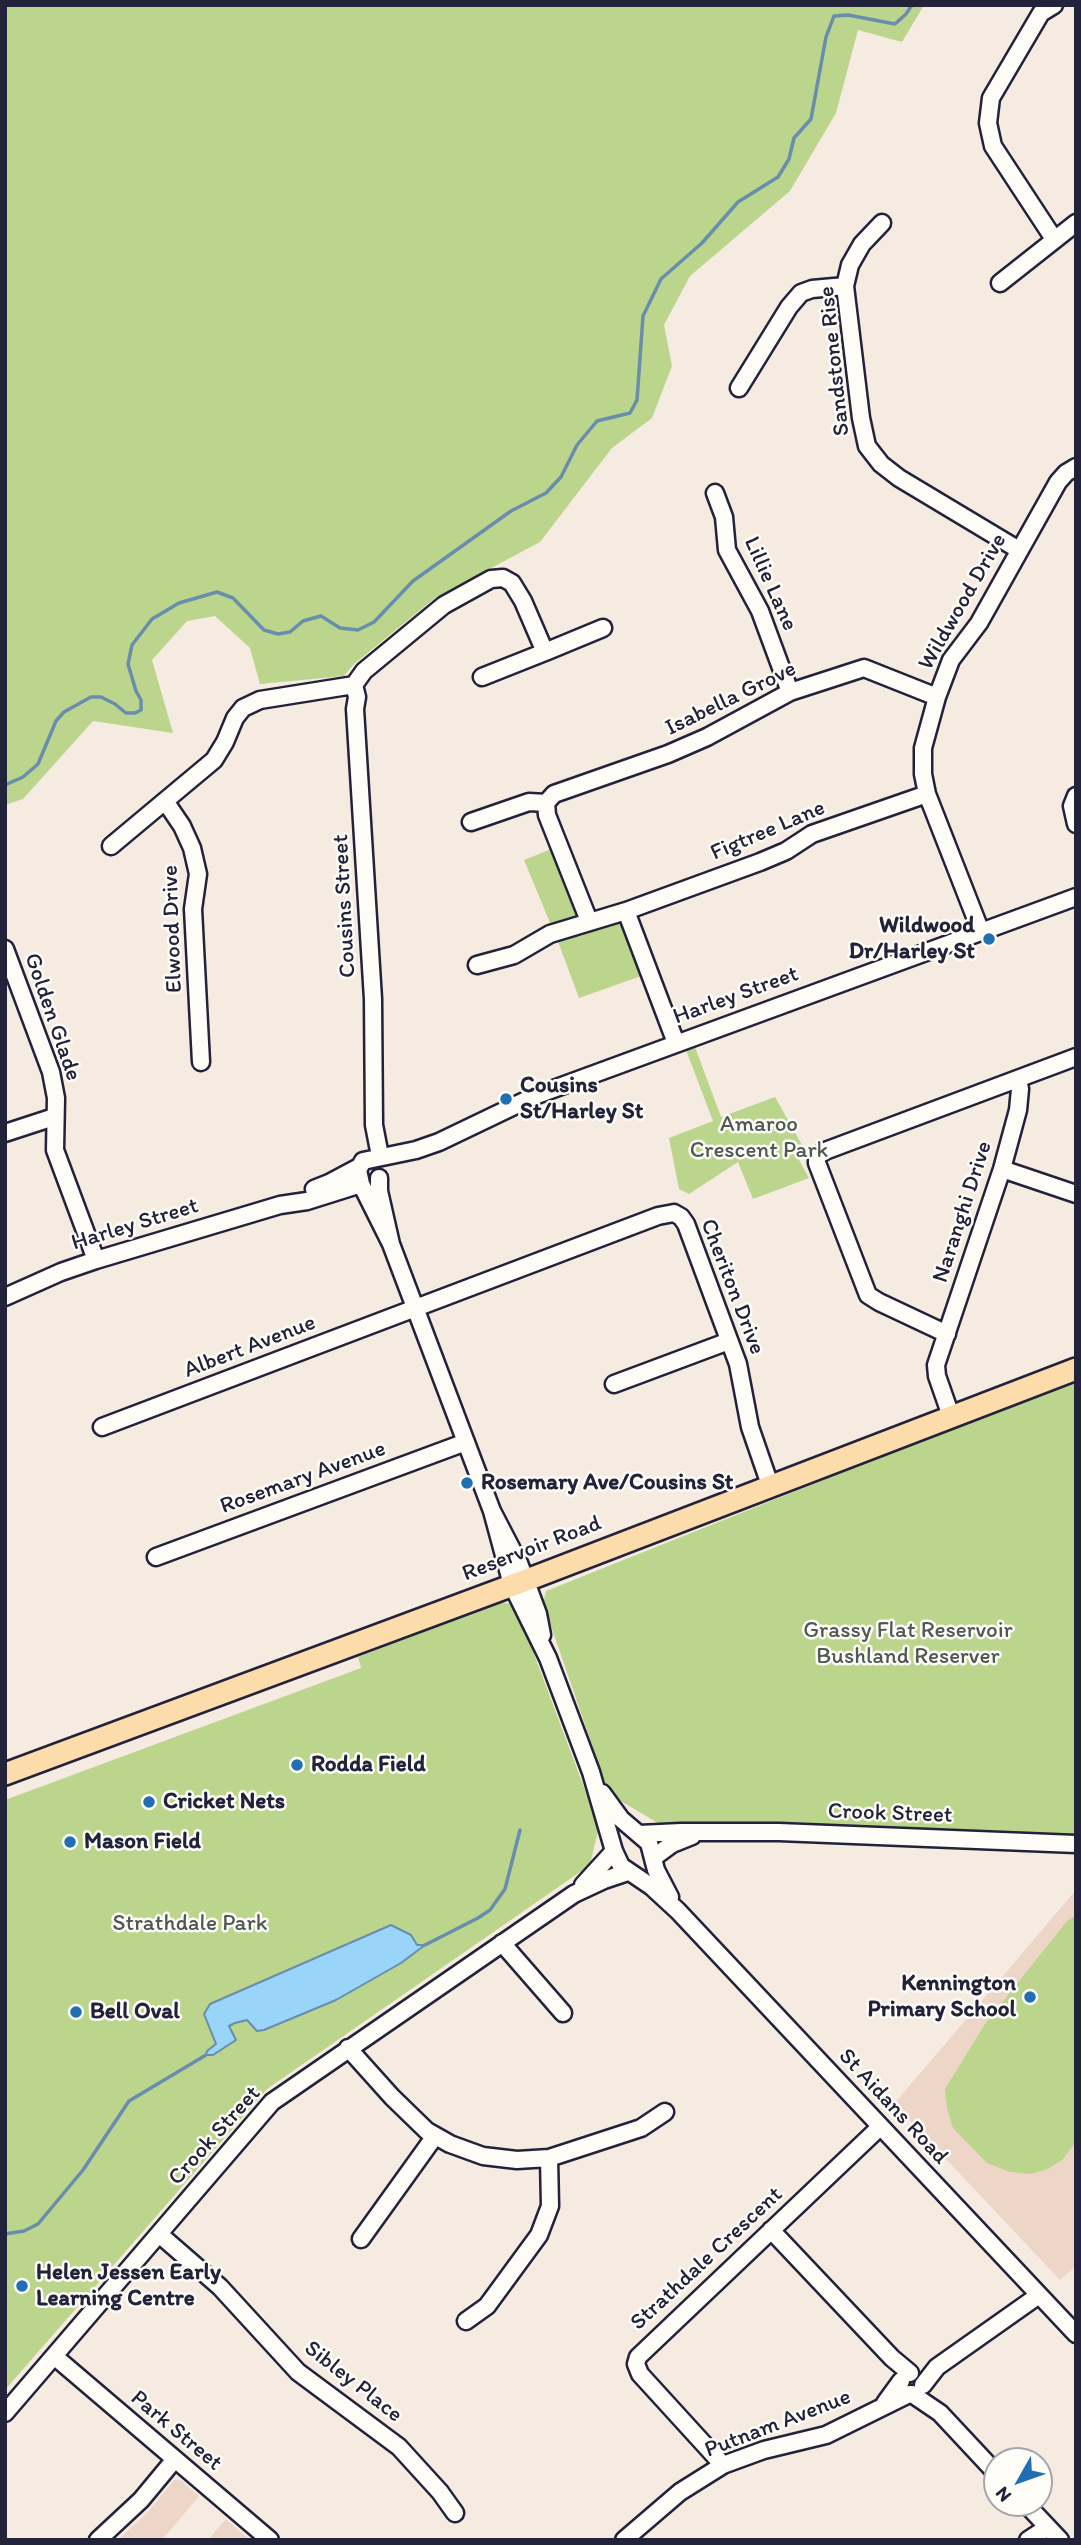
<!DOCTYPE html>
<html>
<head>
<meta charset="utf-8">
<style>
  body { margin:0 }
  #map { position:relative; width:1081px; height:2545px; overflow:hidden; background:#f6ebe1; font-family:Itim,sans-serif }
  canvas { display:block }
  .frame { position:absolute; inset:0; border:7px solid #22223b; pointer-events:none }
  .north { position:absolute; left:983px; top:2447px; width:70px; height:70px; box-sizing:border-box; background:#fdfcf7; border:2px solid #a5a5ac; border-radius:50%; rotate:230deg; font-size:19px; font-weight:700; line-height:28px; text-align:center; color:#22223b }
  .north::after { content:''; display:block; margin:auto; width:24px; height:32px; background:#1f6fb2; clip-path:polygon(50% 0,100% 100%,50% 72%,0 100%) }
</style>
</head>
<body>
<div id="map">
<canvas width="1081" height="2545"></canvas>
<div class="frame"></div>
<div class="north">N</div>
</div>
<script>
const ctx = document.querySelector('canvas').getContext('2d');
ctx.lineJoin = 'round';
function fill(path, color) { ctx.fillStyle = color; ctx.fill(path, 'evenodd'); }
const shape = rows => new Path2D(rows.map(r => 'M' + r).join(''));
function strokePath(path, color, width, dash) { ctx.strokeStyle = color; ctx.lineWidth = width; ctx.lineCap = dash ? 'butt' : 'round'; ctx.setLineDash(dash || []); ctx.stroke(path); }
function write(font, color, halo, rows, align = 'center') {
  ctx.font = font + ' Itim,sans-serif'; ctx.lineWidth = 5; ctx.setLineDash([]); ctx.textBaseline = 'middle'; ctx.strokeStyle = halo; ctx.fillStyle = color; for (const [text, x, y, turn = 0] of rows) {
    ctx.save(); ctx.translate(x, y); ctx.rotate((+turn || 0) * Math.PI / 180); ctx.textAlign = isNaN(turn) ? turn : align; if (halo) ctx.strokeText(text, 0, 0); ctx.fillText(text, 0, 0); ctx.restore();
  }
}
fill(shape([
  [1076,1890,1076,2266,1060,2280,894,2104],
  [179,2479,199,2496,162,2540,118,2540,148,2512,174,2480],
  [226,2519,250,2540,208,2540]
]), '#edd6c7');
fill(shape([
  [5,5,924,5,902,42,858,30,836,113,790,191,690,276,664,325,672,366,652,418,612,448,540,542,435,598,354,664,344,676,260,684,250,648,215,616,187,621,152,660,173,733,93,721,23,799,5,805],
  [559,846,586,919,553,930,524,860],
  [616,921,624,923,647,974,579,998,557,939],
  [695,1047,721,1117,775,1097,802,1145,798,1158,809,1178,753,1199,738,1162,689,1194,679,1189,669,1138,713,1121,686,1050],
  [1076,1379,1076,1835,782,1822,663,1826,609,1794,543,1603,546,1591],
  [501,1602,511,1604,520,1617,599,1827,591,1860,593,1863,267,2089,5,2390,5,1800,361,1668,358,1657],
  [1076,1915,1076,2142,1062,2160,1048,2169,1031,2174,1010,2172,987,2163,953,2128,947,2108,945,2089,985,2024,1067,1921]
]), '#bbd58d');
const water = shape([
  [391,1925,411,1935,417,1945,425,1945,401,1963,336,2000,264,2030,257,2031,247,2020,235,2023,229,2026,236,2040,213,2055,206,2055,207,2051,216,2044,204,2014,210,2004,391,1925]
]);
fill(water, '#99d5f9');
strokePath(water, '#698dad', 2);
strokePath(shape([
  [5,785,23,777,38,764,56,721,64,712,91,697,101,697,115,704,126,713,135,713,141,710,141,700,136,691,128,664,132,645,152,619,179,603,217,592,233,598,264,630,278,634,290,632,303,621,321,616,340,628,358,630,374,622,413,581,511,511,546,493,561,477,577,445,597,421,630,413,637,400,643,316,661,279,702,243,738,202,778,177,789,159,794,138,811,119,826,37,834,16,848,15,895,24,906,14,912,5],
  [425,1945,478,1918,490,1910,505,1889,520,1830],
  [5,2234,24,2231,38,2224,83,2170,129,2101,206,2055]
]), '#698dad', 3.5);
const minor = shape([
  [882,223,862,244,850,265,845,286,861,418,867,446,881,464,899,478,1019,550],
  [1054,239,993,146,988,123,991,98,1041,13,1054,5],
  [1000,283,1076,223],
  [739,388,789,307,801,293,812,289,845,286],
  [715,493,724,517,727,550,760,611,790,692],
  [545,652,603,628],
  [354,685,357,697,355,709,373,999,374,1125,380,1156],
  [354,685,364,671,444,605,491,579,503,578,512,583,523,601,545,652,482,677],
  [1076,796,1072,806,1076,824],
  [165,801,182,826,192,848,198,874,193,909,201,1062],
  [546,803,554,794,668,754,707,737,790,692,864,668,937,697],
  [471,822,529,802,546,803,547,815,589,921],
  [111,846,214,760,225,742,235,718,243,708,260,700,354,685],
  [981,932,927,794,923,774,923,748,937,697,951,660,979,623,1058,482,1066,473,1076,467],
  [5,949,51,1072,56,1098,55,1150,96,1260],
  [477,965,514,955,550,934,626,911],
  [676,1043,626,911,760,862,786,851,812,834,927,794],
  [5,1133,54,1117],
  [1002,1169,1076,1194],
  [379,1178,379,1191,391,1244,492,1511,519,1563,538,1614,542,1635],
  [314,1189,329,1183,359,1167],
  [391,1244,361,1184,358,1170,363,1161,416,1150,439,1142,537,1095,1076,897],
  [5,1297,61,1272,96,1260,280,1205,307,1201,361,1184],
  [947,1334,879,1302,868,1295,817,1163,817,1156,825,1151,1076,1057],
  [614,1384,729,1341],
  [951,1416,937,1376,936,1365,1002,1169,1018,1110,1020,1089,1018,1079],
  [102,1427,658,1216,674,1213,681,1217,686,1224,738,1364,750,1427,770,1485],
  [492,1511,512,1585,548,1658,591,1772,614,1851,621,1866,652,1887,678,1911,1076,2334],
  [156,1557,466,1442],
  [602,1793,621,1819,649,1843,656,1870,670,1897],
  [639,1834,681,1832,779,1832,1076,1844],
  [653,1858,672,1844,692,1836],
  [583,1885,614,1851],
  [502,1943,563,2013],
  [348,2048,392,2097,427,2131,450,2144,483,2156,517,2160,549,2158,641,2128,665,2112],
  [771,2230,892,2358,910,2373],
  [159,2234,220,2287,298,2372,399,2447,440,2492,455,2513],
  [361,2239,435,2136],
  [466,2321,487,2306,539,2235,550,2206,549,2158],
  [54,2356,270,2540],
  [923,2385,937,2367,1039,2295],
  [912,2394,940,2413,997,2474],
  [885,2403,901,2381],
  [5,2413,272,2102,574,1894,604,1880,628,1872],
  [723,2465,640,2374,636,2364,638,2357,880,2127],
  [1025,2503,1060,2540],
  [98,2540,141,2500,175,2459],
  [624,2540,680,2492,723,2465,764,2450,826,2435,909,2394],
  [1028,2540,1048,2527]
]);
const major = shape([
  [5,1774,540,1575,1076,1369]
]);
strokePath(minor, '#22223b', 21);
strokePath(major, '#22223b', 26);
strokePath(minor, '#fdfcf7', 16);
strokePath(major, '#fddcac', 21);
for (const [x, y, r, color] of [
  [989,939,7,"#1f6fb2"],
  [506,1099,7,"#1f6fb2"],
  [467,1483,7,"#1f6fb2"],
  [297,1765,7,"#1f6fb2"],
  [149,1802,7,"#1f6fb2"],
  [70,1842,7,"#1f6fb2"],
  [1030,1997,7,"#1f6fb2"],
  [76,2012,7,"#1f6fb2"],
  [22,2286,7,"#1f6fb2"]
]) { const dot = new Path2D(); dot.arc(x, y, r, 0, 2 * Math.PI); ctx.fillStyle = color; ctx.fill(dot); strokePath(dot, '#fdfcf7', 2.5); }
write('23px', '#22223b', '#fdfcf7', [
  ["Sandstone Rise",835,361,-96],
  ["Lillie Lane",770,584,66],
  ["Wildwood Drive",963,602,-60],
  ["Isabella Grove",731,699,-26],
  ["Figtree Lane",768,831,-23],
  ["Cousins Street",345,906,-93],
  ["Elwood Drive",173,929,-92],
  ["Harley Street",736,996,-20],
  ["Golden Glade",52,1017,71],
  ["Naranghi Drive",963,1212,-72],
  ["Harley Street",135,1225,-17],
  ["Cheriton Drive",732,1287,69],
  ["Albert Avenue",250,1347,-21],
  ["Rosemary Avenue",303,1478,-20],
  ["Reservoir Road",532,1549,-21],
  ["Crook Street",890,1814,2],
  ["St Aidans Road",893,2107,47],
  ["Crook Street",215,2136,-48],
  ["Strathdale Crescent",707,2259,-43],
  ["Sibley Place",353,2382,38],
  ["Putnam Avenue",778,2424,-21],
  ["Park Street",176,2431,40]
]);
write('bold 23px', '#22223b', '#fdfcf7', [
  ["Wildwood",975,926,"right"],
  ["Dr/Harley St",975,952,"right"],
  ["Cousins",520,1086],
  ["St/Harley St",520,1112],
  ["Rosemary Ave/Cousins St",481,1483],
  ["Rodda Field",311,1765],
  ["Cricket Nets",163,1802],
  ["Mason Field",84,1842],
  ["Kennington",1016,1984,"right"],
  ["Primary School",1016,2010,"right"],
  ["Bell Oval",90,2012],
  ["Helen Jessen Early",36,2273],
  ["Learning Centre",36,2299]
], 'left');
write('23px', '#505854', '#fdfcf7', [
  ["Amaroo",759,1125],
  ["Crescent Park",759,1151],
  ["Grassy Flat Reservoir",908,1631],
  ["Bushland Reserver",908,1657],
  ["Strathdale Park",190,1924]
]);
</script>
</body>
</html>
